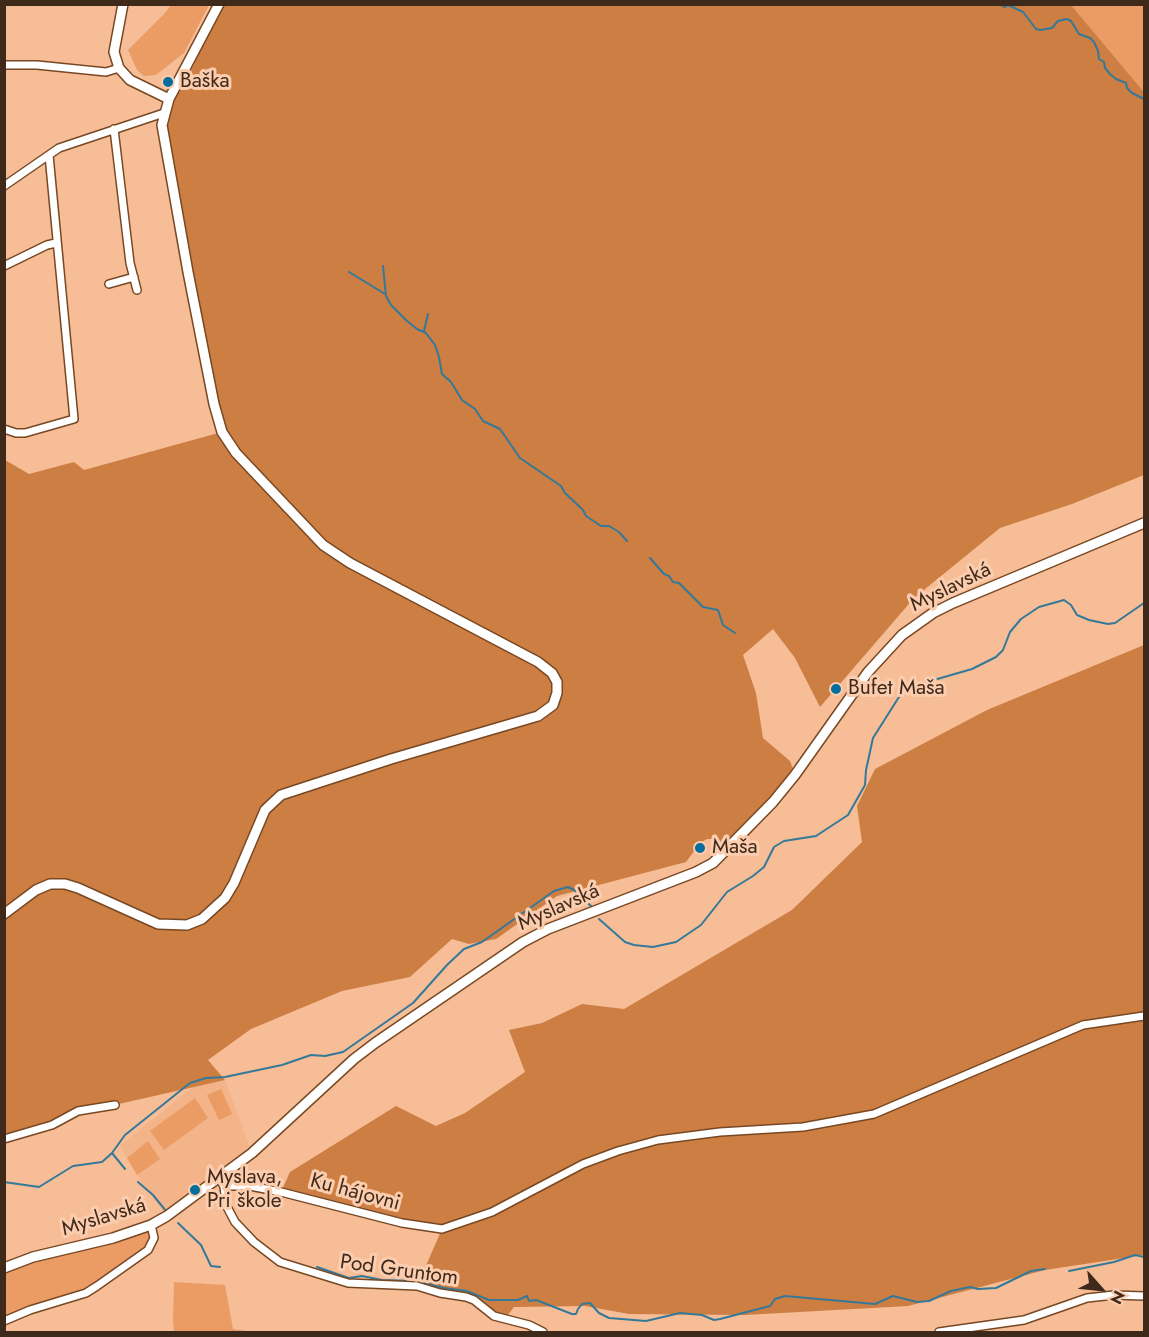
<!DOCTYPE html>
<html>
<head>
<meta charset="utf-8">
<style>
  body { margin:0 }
  #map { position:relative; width:1149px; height:1337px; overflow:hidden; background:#f6bd97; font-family:Jost,sans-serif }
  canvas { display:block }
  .frame { position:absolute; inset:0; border:6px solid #3f291a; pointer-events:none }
  .north { position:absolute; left:1071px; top:1259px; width:60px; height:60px; -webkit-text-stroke:4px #fbcdae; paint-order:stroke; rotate:117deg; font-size:16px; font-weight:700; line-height:24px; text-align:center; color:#3f291a }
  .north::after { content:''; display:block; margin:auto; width:21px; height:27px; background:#3f291a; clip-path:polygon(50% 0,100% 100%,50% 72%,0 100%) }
</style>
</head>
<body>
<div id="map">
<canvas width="1149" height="1337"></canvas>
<div class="frame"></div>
<div class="north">N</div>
</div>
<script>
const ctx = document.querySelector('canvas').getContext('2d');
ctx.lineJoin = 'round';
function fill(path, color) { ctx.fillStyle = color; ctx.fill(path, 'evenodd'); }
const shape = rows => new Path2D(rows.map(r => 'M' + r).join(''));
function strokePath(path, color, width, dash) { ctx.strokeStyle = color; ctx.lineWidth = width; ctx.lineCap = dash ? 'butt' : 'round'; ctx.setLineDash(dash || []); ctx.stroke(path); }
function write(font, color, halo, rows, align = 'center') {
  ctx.font = font + ' Jost,sans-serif'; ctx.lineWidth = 6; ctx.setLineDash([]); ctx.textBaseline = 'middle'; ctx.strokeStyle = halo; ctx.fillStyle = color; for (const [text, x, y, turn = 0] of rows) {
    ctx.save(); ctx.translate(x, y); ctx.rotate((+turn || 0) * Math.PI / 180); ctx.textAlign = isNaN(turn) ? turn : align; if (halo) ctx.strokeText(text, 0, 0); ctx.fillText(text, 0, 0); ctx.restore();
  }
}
fill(shape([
  [225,1080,250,1148,163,1211,143,1184,120,1146,194,1086]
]), '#f3b489');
fill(shape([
  [171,5,209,5,184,53,156,75,144,76,137,70,128,50,165,13],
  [1071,5,1144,5,1144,92],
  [221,1089,232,1114,219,1120,207,1095],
  [195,1098,208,1118,164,1150,150,1131],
  [148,1141,160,1159,137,1175,127,1158],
  [151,1225,152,1244,97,1286,5,1321,5,1268],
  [174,1282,225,1285,233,1329,255,1332,174,1332,173,1320]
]), '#eb9c64');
fill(shape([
  [219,5,1071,5,1144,92,1144,475,1072,504,1000,528,914,598,820,707,795,658,773,629,743,655,756,693,763,738,790,761,797,780,785,796,732,854,715,839,707,839,700,843,686,862,557,896,496,939,469,944,452,939,410,977,342,991,251,1029,208,1060,225,1080,70,1115,5,1139,5,460,29,474,74,462,84,470,222,432,162,125,169,99,183,84,193,67],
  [1144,645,1144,1255,1045,1270,908,1306,745,1315,629,1314,585,1306,514,1307,504,1320,470,1298,417,1286,442,1229,281,1192,290,1172,396,1106,436,1126,465,1113,525,1072,509,1030,542,1023,582,1004,624,1009,792,910,862,842,857,806,875,769,987,710]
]), '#cc7e43');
strokePath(shape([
  [999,4,1005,7,1008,5,1023,12,1036,29,1040,30,1052,28,1058,21,1067,19,1071,21,1079,34,1090,38,1094,42,1098,51,1099,59,1104,62,1105,68,1110,74,1116,79,1126,83,1127,88,1132,93,1144,99],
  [383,266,386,296,391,305,407,321,417,329,426,333,435,345,439,357,442,374,451,382,462,400,475,409,483,421,500,429,520,458,561,486,565,493,583,510,586,516,601,526,609,526,619,532,627,541],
  [349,272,385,294],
  [424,331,428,314],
  [650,558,664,574,669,576,673,582,679,583,703,607,718,610,723,625,735,633],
  [599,919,625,942,634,945,653,947,676,942,701,925,727,892,753,876,764,867,774,847,784,841,816,836,848,815,865,785,866,770,873,738,899,697,913,686,972,669,996,657,1003,650,1010,632,1021,619,1039,607,1064,600,1071,605,1077,615,1089,620,1108,624,1115,623,1144,603],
  [112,1153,125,1169],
  [4,1182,39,1187,73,1166,102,1162,112,1153,125,1135,190,1083,206,1078,225,1077,282,1065,311,1055,325,1056,343,1052,413,1003,447,965,464,949,482,942,554,891,568,887,574,890,592,907],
  [138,1182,153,1195,166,1211],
  [178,1223,201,1245,211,1266,220,1267],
  [317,1267,349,1278,362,1276,382,1280,417,1281,444,1288,467,1291,489,1300,518,1300,527,1296,529,1301,536,1300,572,1314,576,1314,578,1309,582,1304,590,1303,599,1313,609,1318,646,1321,680,1313,702,1315,714,1320,720,1319,770,1306,775,1299,785,1296,875,1304,893,1296,917,1302,929,1301,951,1291,970,1287,978,1289,996,1288,1031,1271,1045,1269],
  [1069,1271,1114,1262,1135,1255,1144,1257]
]), '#357999', 2);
const street = shape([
  [4,65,37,65,106,72,119,68],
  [114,129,130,263,137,290],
  [4,186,59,148,164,113],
  [4,266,47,245,56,243],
  [109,284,134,277],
  [4,429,16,433,25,433,74,419,49,155],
  [4,1139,52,1125,78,1111,115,1105],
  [222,1183,224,1186,226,1205,235,1222,254,1242,280,1262,348,1283,417,1286,440,1293,466,1297,474,1300,494,1316,529,1325,543,1332],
  [224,1186,250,1186,281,1192,402,1223,442,1229,492,1212,583,1164,618,1151,658,1140,720,1132,803,1127,874,1114,1083,1025,1144,1016],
  [4,1321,30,1310,86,1293,97,1286,148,1250,154,1238,151,1225],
  [939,1332,1024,1320,1087,1298,1114,1295,1144,1296]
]);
const secondary = shape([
  [123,4,114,52,119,68,130,80,169,99],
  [4,914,36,890,50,884,65,884,78,888,158,924,187,925,202,919,225,898,234,883,265,810,281,795,391,759,538,716,553,705,557,693,557,682,552,673,538,662,350,563,323,545,236,453,222,432,214,404,188,272,162,125,169,99,219,4],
  [4,1268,33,1257,113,1238,151,1225,167,1216,252,1153,354,1059,375,1043,523,942,548,929,696,872,713,863,773,802,795,775,868,672,902,635,933,613,953,603,1144,523]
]);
strokePath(street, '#784823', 10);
strokePath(secondary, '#784823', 12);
strokePath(street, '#fff', 7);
strokePath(secondary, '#fff', 9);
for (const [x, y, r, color] of [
  [168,82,6,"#036e9b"],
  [836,689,6,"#036e9b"],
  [700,848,6,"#036e9b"],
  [195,1190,6,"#036e9b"]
]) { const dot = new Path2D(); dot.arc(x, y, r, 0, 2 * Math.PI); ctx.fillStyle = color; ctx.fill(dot); strokePath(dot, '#fbcdae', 2); }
write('21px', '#3f291a', '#fbcdae', [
  ["Baška",180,82],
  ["Bufet Maša",848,689],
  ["Maša",712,848],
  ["Myslava,",207,1178],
  ["Pri škole",207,1202]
], 'left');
write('21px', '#3f291a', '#fbcdae', [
  ["Myslavská",951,588,-26],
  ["Myslavská",559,908,-24],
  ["Ku hájovni",355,1193,15],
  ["Myslavská",104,1218,-17],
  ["Pod Gruntom",399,1271,8]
]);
</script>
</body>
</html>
